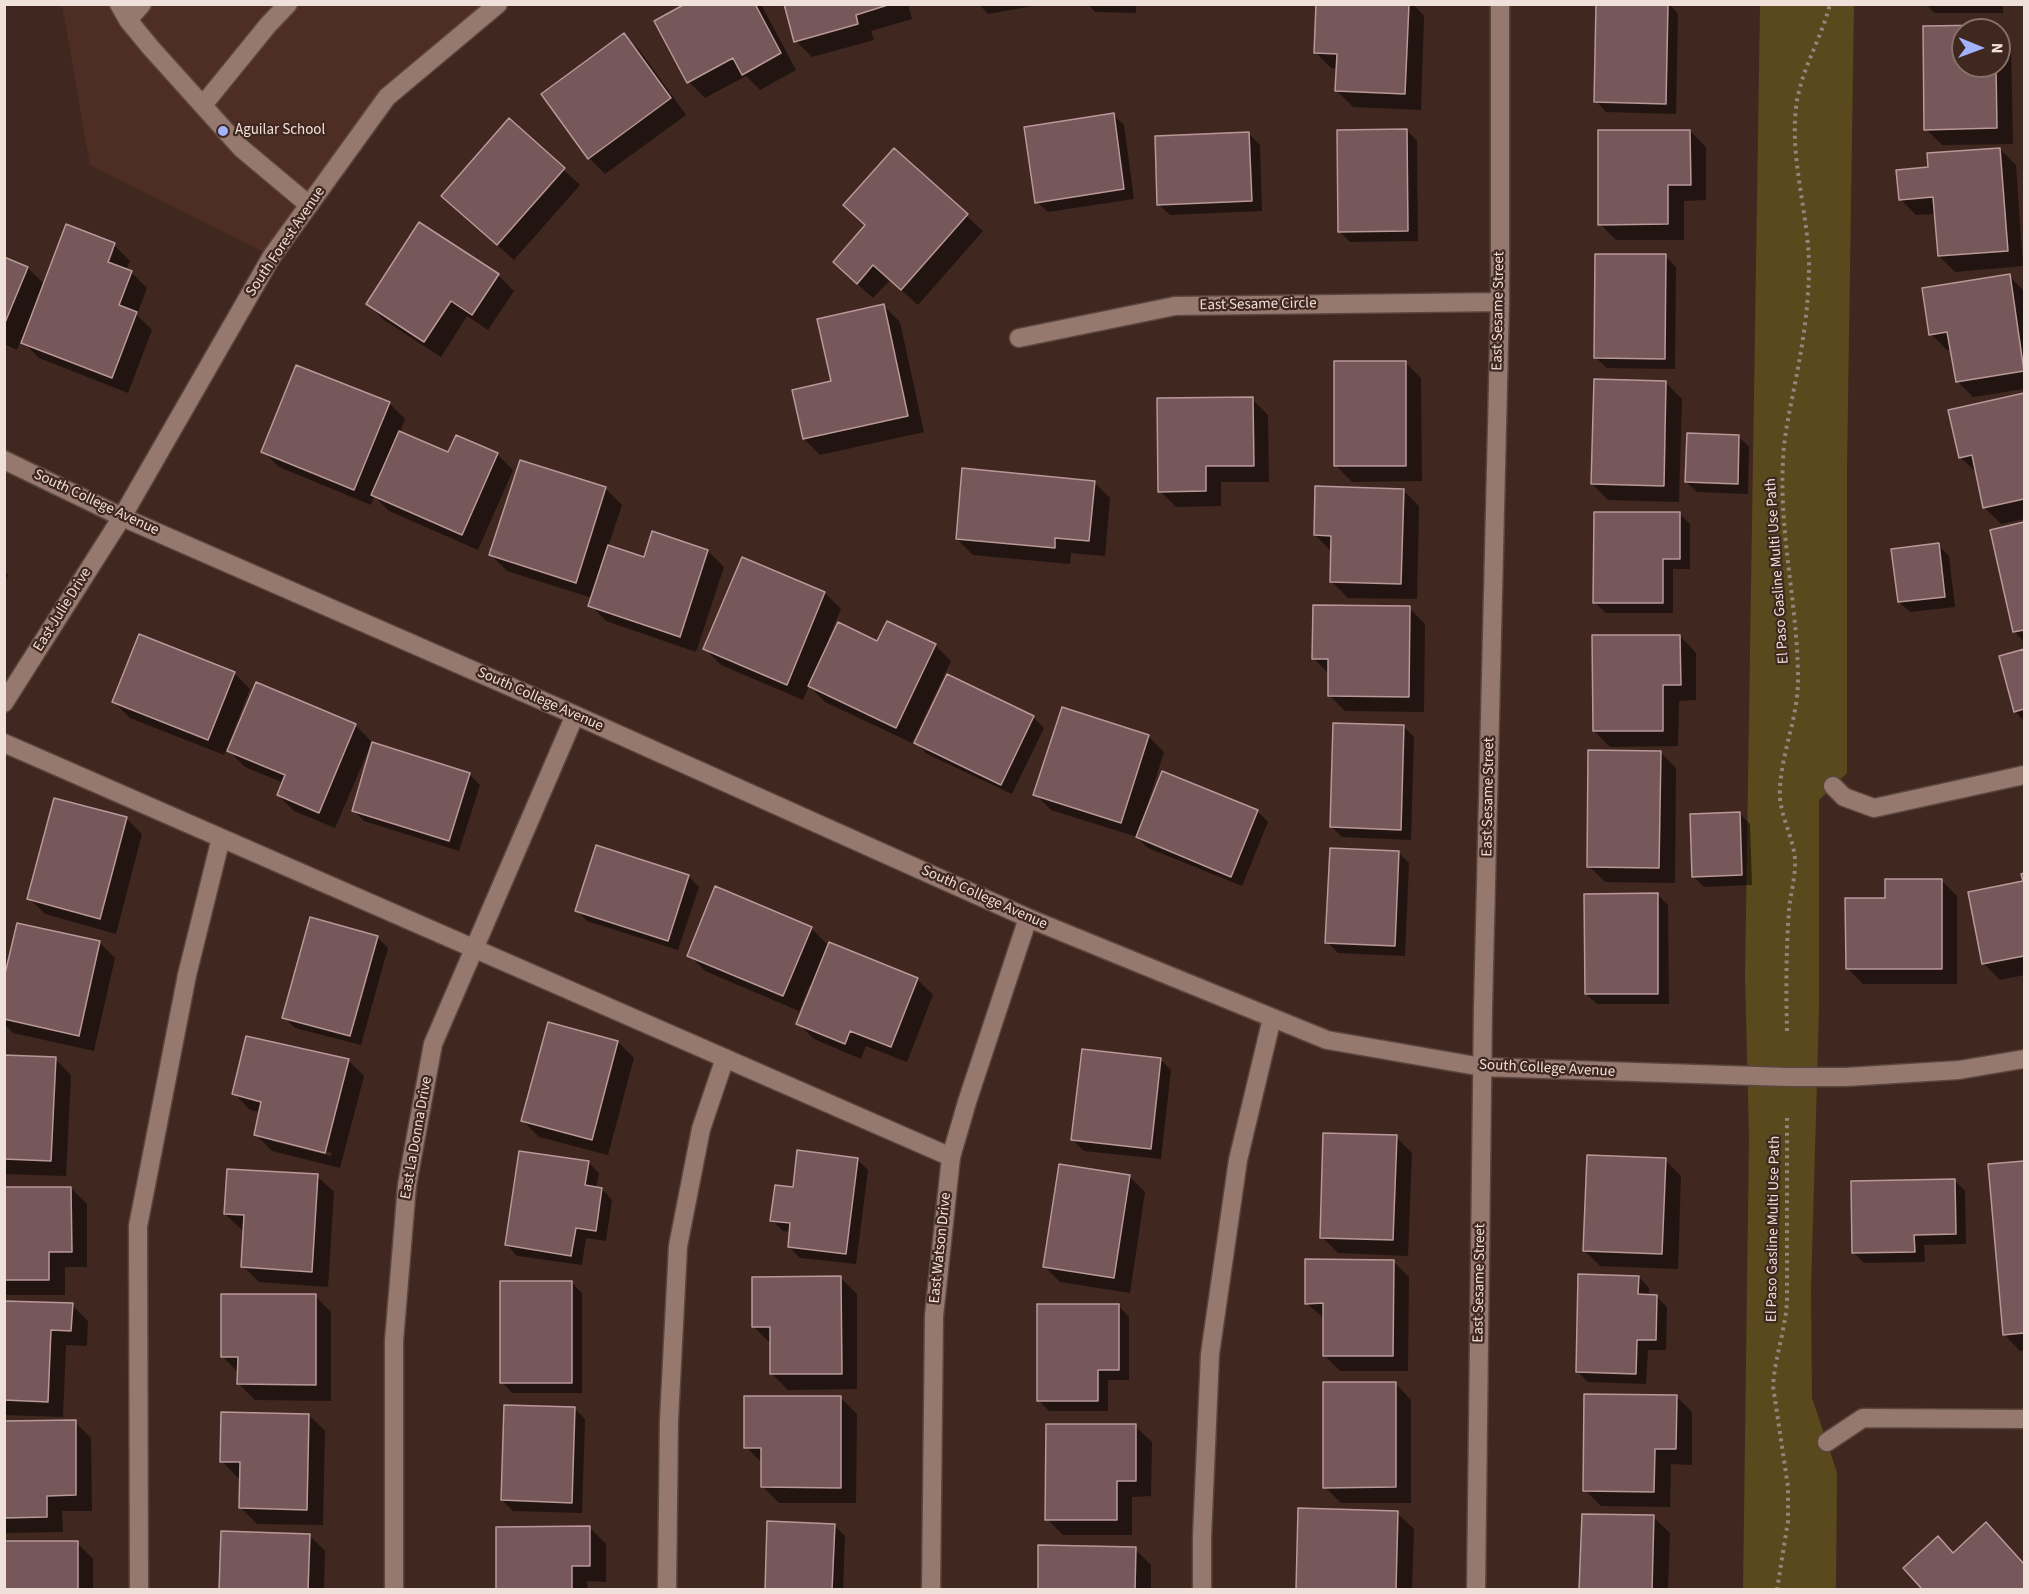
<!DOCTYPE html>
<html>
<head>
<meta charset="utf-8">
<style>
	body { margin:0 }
	#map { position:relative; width:2029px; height:1594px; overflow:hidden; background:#40271f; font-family:"Source Sans 3",sans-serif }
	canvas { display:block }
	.frame { position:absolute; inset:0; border:6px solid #f0e0da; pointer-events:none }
	.north { position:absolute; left:1951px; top:18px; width:60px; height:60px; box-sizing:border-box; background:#40271f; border:2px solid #86716a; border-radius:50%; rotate:91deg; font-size:16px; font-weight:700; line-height:24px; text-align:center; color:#f0e0da }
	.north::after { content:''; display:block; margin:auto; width:21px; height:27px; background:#a1b3fd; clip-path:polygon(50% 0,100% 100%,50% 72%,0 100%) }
</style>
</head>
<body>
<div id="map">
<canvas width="2029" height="1594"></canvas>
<div class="frame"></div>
<div class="north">N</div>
</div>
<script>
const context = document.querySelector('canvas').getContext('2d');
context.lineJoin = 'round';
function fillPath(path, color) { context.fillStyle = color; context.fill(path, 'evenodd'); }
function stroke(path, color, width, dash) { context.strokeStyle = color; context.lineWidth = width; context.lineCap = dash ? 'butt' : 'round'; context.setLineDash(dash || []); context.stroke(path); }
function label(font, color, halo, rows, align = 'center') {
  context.font = font + ' "Source Sans 3",sans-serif'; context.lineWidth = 4.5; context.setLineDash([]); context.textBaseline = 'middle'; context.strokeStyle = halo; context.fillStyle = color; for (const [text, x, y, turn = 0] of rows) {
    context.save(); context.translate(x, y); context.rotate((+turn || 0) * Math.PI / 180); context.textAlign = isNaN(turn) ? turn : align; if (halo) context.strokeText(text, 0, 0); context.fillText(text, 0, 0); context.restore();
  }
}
fillPath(new Path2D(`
	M 62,5 L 498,5 L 387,97 L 272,256 L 90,165 Z`), '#4e2e24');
fillPath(new Path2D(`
	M 1760,5 L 1854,5 L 1847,470 L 1847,773 L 1819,800 L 1819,1009 L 1811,1291 L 1812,1398 L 1837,1472 L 1836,1589 L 1743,1590 L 1749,1137 L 1745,975 Z`), '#59491c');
fillPath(new Path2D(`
	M 688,4 L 761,4 L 796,70 L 760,90 L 746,76 L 705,98 L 689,82 Z
	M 786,4 L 908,4 L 912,19 L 871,31 L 874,40 L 812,57 L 796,41 Z
	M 979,4 L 1033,4 L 1033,6 L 988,14 Z
	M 1088,4 L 1136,4 L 1136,13 L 1095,12 Z
	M 1318,4 L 1413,4 L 1424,16 L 1421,110 L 1353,107 L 1337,91 L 1338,69 L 1331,68 L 1315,52 Z
	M 1598,4 L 1669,4 L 1678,14 L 1676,114 L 1606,112 L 1596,101 Z
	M 1926,4 L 2003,4 L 2003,13 L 1934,13 Z
	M 1994,26 L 1998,30 L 1963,30 L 1963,66 L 1999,66 L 1999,31 L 2011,42 L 2013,144 L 1942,145 L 1926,129 L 1924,28 Z
	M 624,35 L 640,51 L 686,115 L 605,174 L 589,158 Z
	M 1113,115 L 1124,125 L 1134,199 L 1048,212 L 1037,202 Z
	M 509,120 L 580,185 L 514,260 L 459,211 Z
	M 1407,130 L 1417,141 L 1418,241 L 1350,242 L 1339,231 Z
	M 1690,131 L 1706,147 L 1706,200 L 1684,201 L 1684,240 L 1616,240 L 1600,224 Z
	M 1249,134 L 1260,145 L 1262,211 L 1170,215 L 1159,205 Z
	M 2000,149 L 2016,165 L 2023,266 L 1955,272 L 1939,256 L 1936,214 L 1916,215 L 1900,199 L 1930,168 Z
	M 894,150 L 983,231 L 918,305 L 890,280 L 873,298 L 851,278 L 866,226 Z
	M 114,245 L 130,261 L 126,270 L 131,272 L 147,288 L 137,315 L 152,330 L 128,393 L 39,358 L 21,340 L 17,350 L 4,344 L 4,259 L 28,268 L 45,285 ZM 110,251 L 114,251 L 106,269 L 104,268 Z
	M 1665,256 L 1676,267 L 1675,369 L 1607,368 L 1596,358 Z
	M 498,275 L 514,291 L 488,330 L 467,316 L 441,357 L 384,320 L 368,304 Z
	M 2009,276 L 2024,291 L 2024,389 L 1973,397 L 1957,381 L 1952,349 L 1947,350 L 1931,334 Z
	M 884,306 L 900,322 L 924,432 L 820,455 L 804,439 L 794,391 L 832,382 Z
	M 1405,362 L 1421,378 L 1422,481 L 1352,482 L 1336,466 Z
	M 1666,383 L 1682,399 L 1679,502 L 1608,500 L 1592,484 Z
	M 2024,395 L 2024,519 L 2001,524 L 1985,508 L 1977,473 L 1960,457 L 1950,411 Z
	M 1252,399 L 1268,415 L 1269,482 L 1221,482 L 1221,506 L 1176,507 L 1160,491 Z
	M 389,403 L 405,419 L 400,432 L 449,454 L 497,454 L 513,470 L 478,550 L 389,511 L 374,496 L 371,505 L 279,467 L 263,451 Z
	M 1739,437 L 1749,447 L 1748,494 L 1697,492 L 1686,482 Z
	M 521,461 L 606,489 L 622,505 L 608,547 L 645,559 L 708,551 L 724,567 L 696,652 L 606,621 L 590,605 L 592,598 L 507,571 L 491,555 Z
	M 1094,482 L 1110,498 L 1105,556 L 1071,553 L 1070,564 L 973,555 L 957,539 Z
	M 1403,490 L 1419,506 L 1417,599 L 1348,598 L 1332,582 L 1331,551 L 1315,535 Z
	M 1679,513 L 1690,524 L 1690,569 L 1673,569 L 1673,613 L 1606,613 L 1595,603 Z
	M 2024,524 L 2024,642 L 2014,631 L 1992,531 Z
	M 1938,545 L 1949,556 L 1955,607 L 1910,612 L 1899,602 Z
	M 743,559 L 825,593 L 841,609 L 828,640 L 935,645 L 951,661 L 912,743 L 825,702 L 809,686 L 803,700 L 721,665 L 705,649 Z
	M 4,571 L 8,575 L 4,585 Z
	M 1409,608 L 1425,624 L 1424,712 L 1345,711 L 1329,695 L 1330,675 L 1314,659 Z
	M 1680,636 L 1696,653 L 1696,700 L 1679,701 L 1678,746 L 1610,747 L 1594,731 Z
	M 2024,651 L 2024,721 L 2016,712 L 2001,657 Z
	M 234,673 L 250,689 L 224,755 L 130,718 L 114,702 Z
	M 257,684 L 356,726 L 372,742 L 335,828 L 294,811 L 278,795 L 284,783 L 245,767 L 229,751 Z
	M 1033,717 L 1044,728 L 1012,794 L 927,754 L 916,743 Z
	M 1404,727 L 1414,737 L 1411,840 L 1342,837 L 1332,827 Z
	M 1148,736 L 1164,752 L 1146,809 L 1257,811 L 1268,822 L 1242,886 L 1148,848 L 1137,837 L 1051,810 L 1035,794 Z
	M 1660,752 L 1676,768 L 1675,883 L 1605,882 L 1589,866 Z
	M 469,774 L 480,785 L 459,851 L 364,821 L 353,810 Z
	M 1740,814 L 1750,824 L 1752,885 L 1704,887 L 1693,876 Z
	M 126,818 L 142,834 L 116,934 L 45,914 L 29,898 Z
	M 1399,853 L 1409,863 L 1405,956 L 1338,953 L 1327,942 Z
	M 688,876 L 699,887 L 678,950 L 587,921 L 576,910 Z
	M 1941,880 L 1957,896 L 1957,984 L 1863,984 L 1847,968 L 1887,899 Z
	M 2024,883 L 2024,975 L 2000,980 L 1983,963 L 1970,893 Z
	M 1658,895 L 1668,905 L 1669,1004 L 1597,1004 L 1586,994 Z
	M 811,928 L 829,946 L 917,979 L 933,995 L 907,1062 L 866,1046 L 861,1059 L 814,1039 L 798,1023 L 813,986 L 810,985 L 799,1011 L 705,971 L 689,955 Z
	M 377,937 L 388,948 L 361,1045 L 295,1028 L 284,1017 Z
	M 99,942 L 115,958 L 94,1051 L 13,1033 L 4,1024 L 4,985 Z
	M 549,1024 L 618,1042 L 634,1058 L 608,1155 L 539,1137 L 523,1121 Z
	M 4,1057 L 55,1059 L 71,1075 L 66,1176 L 4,1174 Z
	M 1160,1059 L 1171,1070 L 1161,1159 L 1084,1151 L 1073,1140 Z
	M 348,1060 L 364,1076 L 340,1168 L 272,1151 L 256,1135 L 261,1112 L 250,1110 L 234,1093 ZM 272,1138 L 332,1153 L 331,1156 L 272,1141 Z
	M 1396,1137 L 1412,1153 L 1408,1256 L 1338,1253 L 1322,1237 Z
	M 857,1159 L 868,1170 L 856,1264 L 800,1258 L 789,1247 L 791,1232 L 783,1231 L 772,1220 L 795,1188 Z
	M 1665,1160 L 1681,1176 L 1678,1269 L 1600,1266 L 1584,1250 Z
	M 588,1162 L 599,1173 L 596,1189 L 602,1189 L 612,1200 L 606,1241 L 586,1238 L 582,1265 L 517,1256 L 507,1245 Z
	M 2024,1162 L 2024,1350 L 2020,1351 L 2004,1334 L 1990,1165 Z
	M 317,1176 L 334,1192 L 328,1287 L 259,1282 L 243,1266 L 245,1230 L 242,1230 L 225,1214 Z
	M 1129,1176 L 1145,1192 L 1130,1293 L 1060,1282 L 1044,1266 Z
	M 1955,1181 L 1965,1191 L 1966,1244 L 1924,1245 L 1925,1262 L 1864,1263 L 1853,1252 Z
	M 71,1188 L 87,1204 L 87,1267 L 65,1267 L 65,1295 L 4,1295 L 4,1189 Z
	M 1393,1261 L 1409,1277 L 1408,1371 L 1340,1371 L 1324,1355 L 1325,1319 L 1306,1303 Z
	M 1639,1277 L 1649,1288 L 1649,1296 L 1656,1296 L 1667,1307 L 1666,1350 L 1648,1350 L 1646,1384 L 1588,1382 L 1577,1371 Z
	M 841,1278 L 857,1294 L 857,1389 L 788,1390 L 772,1374 L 772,1342 L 769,1342 L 753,1326 Z
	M 571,1282 L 582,1293 L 582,1393 L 512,1393 L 502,1382 Z
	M 315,1296 L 331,1312 L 331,1401 L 255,1400 L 239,1384 L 239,1373 L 222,1356 Z
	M 4,1302 L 72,1305 L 88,1321 L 87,1346 L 66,1345 L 63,1417 L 4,1415 Z
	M 1119,1306 L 1129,1317 L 1129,1380 L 1108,1380 L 1108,1411 L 1049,1411 L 1038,1400 Z
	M 1395,1383 L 1411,1400 L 1411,1503 L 1341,1503 L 1325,1487 Z
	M 1676,1396 L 1692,1412 L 1692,1465 L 1671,1464 L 1670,1507 L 1601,1506 L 1585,1490 Z
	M 841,1398 L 857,1414 L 856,1503 L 779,1503 L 763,1487 L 763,1464 L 746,1447 Z
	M 574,1408 L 585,1419 L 582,1513 L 513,1511 L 502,1500 Z
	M 309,1415 L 325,1431 L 323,1525 L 257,1524 L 241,1508 L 241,1478 L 238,1478 L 222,1461 Z
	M 4,1422 L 75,1422 L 91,1438 L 92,1511 L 62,1511 L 63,1532 L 4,1533 Z
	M 1135,1426 L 1152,1442 L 1151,1496 L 1132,1497 L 1132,1535 L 1063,1535 L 1047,1519 Z
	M 1397,1513 L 1414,1529 L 1412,1590 L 1297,1590 Z
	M 1653,1517 L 1670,1533 L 1668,1590 L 1581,1590 Z
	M 834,1525 L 845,1536 L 843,1590 L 766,1590 Z
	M 590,1528 L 606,1544 L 606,1582 L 587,1581 L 588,1590 L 498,1590 Z
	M 309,1535 L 325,1551 L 324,1590 L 221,1590 Z
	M 77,1543 L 93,1559 L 93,1590 L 4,1590 Z
	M 1135,1549 L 1151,1565 L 1151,1590 L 1039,1590 Z`), '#0007');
const building = new Path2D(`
	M 685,4 L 755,4 L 781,53 L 742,75 L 733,58 L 687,83 L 654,21 Z
	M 784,4 L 891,4 L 856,15 L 858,24 L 794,42 Z
	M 1316,4 L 1409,4 L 1405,94 L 1335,91 L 1337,54 L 1314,53 Z
	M 1596,4 L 1668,4 L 1666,104 L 1594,102 Z
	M 1995,25 L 1995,30 L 1963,30 L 1963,66 L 1996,66 L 1997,128 L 1924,130 L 1923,26 Z
	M 624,33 L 671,98 L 588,159 L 541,94 Z
	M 1114,113 L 1124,189 L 1035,203 L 1024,127 Z
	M 509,118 L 565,168 L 497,245 L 441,196 Z
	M 1407,129 L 1408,231 L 1338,232 L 1337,130 Z
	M 1598,130 L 1690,130 L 1691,185 L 1668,185 L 1668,224 L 1598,225 Z
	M 1249,132 L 1252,201 L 1157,205 L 1155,136 Z
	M 894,148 L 968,214 L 901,290 L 873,265 L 857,284 L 833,262 L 865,225 L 843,205 Z
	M 2000,148 L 2008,251 L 1938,256 L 1933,197 L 1899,200 L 1896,170 L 1928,167 L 1927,153 Z
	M 419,222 L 499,274 L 472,315 L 451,301 L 424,342 L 366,304 Z
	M 66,224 L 115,243 L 108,262 L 132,271 L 119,305 L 137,312 L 112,378 L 21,343 Z
	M 1595,254 L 1666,254 L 1665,359 L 1594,358 Z
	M 4,257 L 28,267 L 4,325 Z
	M 2010,274 L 2024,371 L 1956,382 L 1947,332 L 1929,335 L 1922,288 Z
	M 884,304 L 908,416 L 803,439 L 792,390 L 831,381 L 817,319 Z
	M 1334,361 L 1406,361 L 1406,466 L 1334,466 Z
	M 296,365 L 390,402 L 354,490 L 261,452 Z
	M 1594,379 L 1666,381 L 1664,486 L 1591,484 Z
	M 2024,393 L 2024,499 L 1983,508 L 1972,455 L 1959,458 L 1948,410 Z
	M 1253,397 L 1254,466 L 1206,466 L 1206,491 L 1158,492 L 1157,398 Z
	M 399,431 L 448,452 L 456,435 L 498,453 L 462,535 L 371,495 Z
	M 1687,433 L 1739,435 L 1738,484 L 1685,482 Z
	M 520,460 L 606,487 L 576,583 L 489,555 Z
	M 962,468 L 1095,481 L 1089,541 L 1055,538 L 1055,548 L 956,539 Z
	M 1315,486 L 1404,489 L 1401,584 L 1330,582 L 1331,536 L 1314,535 Z
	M 1594,512 L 1680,512 L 1680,559 L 1663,559 L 1663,603 L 1593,603 Z
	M 2024,522 L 2024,630 L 2013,632 L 1990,530 Z
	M 652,531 L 708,550 L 680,637 L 588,606 L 608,545 L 644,557 Z
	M 1939,543 L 1945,597 L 1898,602 L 1891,549 Z
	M 742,557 L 825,592 L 787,685 L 703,649 Z
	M 1313,605 L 1410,606 L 1409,697 L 1328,696 L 1328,659 L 1312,659 Z
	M 887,621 L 936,644 L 896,728 L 808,686 L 838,622 L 877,641 Z
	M 139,634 L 235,672 L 208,740 L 112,702 Z
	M 1592,635 L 1680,635 L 1681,685 L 1663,685 L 1663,731 L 1593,731 Z
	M 2024,649 L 2024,709 L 2014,712 L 1999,656 Z
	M 947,674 L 1034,716 L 1001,785 L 914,743 Z
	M 256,682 L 356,724 L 319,813 L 277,795 L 285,775 L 227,751 Z
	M 1062,707 L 1149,735 L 1121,823 L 1033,795 Z
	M 1333,723 L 1404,725 L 1401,830 L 1330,827 Z
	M 372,742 L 470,773 L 449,841 L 352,811 Z
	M 1588,750 L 1661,751 L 1659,868 L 1587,867 Z
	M 1162,771 L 1258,810 L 1231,877 L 1136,837 Z
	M 54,798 L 127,817 L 100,919 L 27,899 Z
	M 1740,812 L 1742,875 L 1692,877 L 1690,814 Z
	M 596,845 L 689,875 L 668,941 L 575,911 Z
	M 1330,848 L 1399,851 L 1395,946 L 1325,943 Z
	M 2024,873 L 2024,956 L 1982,964 L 1968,892 L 2023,881 L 2021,874 Z
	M 1885,879 L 1942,879 L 1942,969 L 1846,969 L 1845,898 L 1885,898 Z
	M 715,886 L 812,927 L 783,996 L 687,956 Z
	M 1658,893 L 1658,994 L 1585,994 L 1584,894 Z
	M 310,917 L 378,936 L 350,1036 L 282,1018 Z
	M 17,923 L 100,941 L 79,1036 L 4,1019 L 4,978 Z
	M 829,942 L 918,978 L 891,1047 L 850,1031 L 845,1044 L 796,1024 Z
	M 548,1022 L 618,1041 L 592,1140 L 521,1121 Z
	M 246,1036 L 349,1059 L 325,1153 L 254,1135 L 261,1102 L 232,1094 Z
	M 1082,1049 L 1161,1058 L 1151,1149 L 1071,1140 Z
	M 4,1055 L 56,1057 L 51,1161 L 4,1159 Z
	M 1323,1133 L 1397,1135 L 1393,1240 L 1320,1238 Z
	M 797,1150 L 858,1158 L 846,1254 L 788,1247 L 790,1223 L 770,1221 L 775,1185 L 793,1187 Z
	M 519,1151 L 589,1161 L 585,1185 L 602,1188 L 596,1231 L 576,1228 L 571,1256 L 505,1245 Z
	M 1587,1155 L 1666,1158 L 1662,1254 L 1583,1251 Z
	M 2024,1161 L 2024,1333 L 2003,1335 L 1988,1164 Z
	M 1059,1164 L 1130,1175 L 1114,1278 L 1043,1267 Z
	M 227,1169 L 318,1174 L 312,1272 L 241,1267 L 244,1215 L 224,1214 Z
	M 1955,1179 L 1956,1234 L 1914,1235 L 1915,1252 L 1852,1253 L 1851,1181 Z
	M 4,1187 L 71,1187 L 72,1252 L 49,1252 L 49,1280 L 4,1280 Z
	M 1305,1259 L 1394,1260 L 1393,1356 L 1323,1356 L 1323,1303 L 1305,1304 Z
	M 1578,1274 L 1639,1276 L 1638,1294 L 1657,1295 L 1656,1340 L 1637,1340 L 1636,1374 L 1576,1372 Z
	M 841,1276 L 842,1374 L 770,1374 L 770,1327 L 752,1327 L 752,1277 Z
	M 500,1281 L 572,1281 L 572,1383 L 500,1383 Z
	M 221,1294 L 316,1294 L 316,1385 L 237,1384 L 238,1357 L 221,1357 Z
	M 4,1301 L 73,1303 L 71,1331 L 51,1330 L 48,1402 L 4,1400 Z
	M 1037,1304 L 1119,1304 L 1119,1370 L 1098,1370 L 1098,1401 L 1037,1401 Z
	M 1323,1382 L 1396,1382 L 1396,1487 L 1323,1488 Z
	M 1584,1394 L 1677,1395 L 1676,1449 L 1655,1449 L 1654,1492 L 1583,1491 Z
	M 744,1396 L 841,1396 L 841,1488 L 761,1487 L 761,1448 L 744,1448 Z
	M 504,1405 L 575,1407 L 572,1503 L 501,1500 Z
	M 221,1412 L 309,1414 L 307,1510 L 239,1508 L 240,1462 L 220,1462 Z
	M 76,1420 L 76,1495 L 47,1496 L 47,1517 L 4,1518 L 4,1421 Z
	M 1046,1424 L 1136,1424 L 1136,1481 L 1117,1481 L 1117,1520 L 1045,1520 Z
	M 1298,1508 L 1398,1511 L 1396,1590 L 1296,1590 Z
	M 1582,1514 L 1654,1515 L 1652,1590 L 1579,1590 Z
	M 767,1521 L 835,1524 L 832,1590 L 765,1590 Z
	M 1986,1522 L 2024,1564 L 2024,1588 L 2023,1590 L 1920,1590 L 1921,1588 L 1903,1568 L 1938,1536 L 1953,1553 Z
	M 590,1526 L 590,1566 L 572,1566 L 572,1590 L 496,1590 L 496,1527 Z
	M 221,1531 L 310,1534 L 308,1590 L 219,1590 Z
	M 4,1541 L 78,1541 L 78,1590 L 4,1590 Z
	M 1038,1545 L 1136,1547 L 1135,1590 L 1038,1590 Z`);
fillPath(building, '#76585a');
stroke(building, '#b9989a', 1.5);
const service = new Path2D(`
	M 119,4 L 128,20 L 151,48 L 241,148 L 309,205
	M 128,20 L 142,4
	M 203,105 L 268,25 L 288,4
	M 4,743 L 951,1157
	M 1833,786 L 1844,797 L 1874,808 L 2024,775
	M 1827,1442 L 1863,1418 L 2024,1419
	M 139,1590 L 138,1226 L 187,975 L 221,838
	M 667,1590 L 669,1420 L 678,1246 L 701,1129 L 725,1058
	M 1202,1590 L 1202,1537 L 1210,1354 L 1238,1160 L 1272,1018`);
const minor = new Path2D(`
	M 1019,338 L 1175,306 L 1500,302
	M 4,460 L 122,517 L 575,715 L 1028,918 L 1327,1040 L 1482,1067 L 1787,1077 L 1846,1077 L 1959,1070 L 2024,1059
	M 4,703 L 122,517 L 272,256 L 387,97 L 498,4
	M 394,1590 L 394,1341 L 407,1185 L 433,1044 L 575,715
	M 931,1590 L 934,1316 L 951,1157 L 967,1102 L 1028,918
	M 1476,1590 L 1483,1008 L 1500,302 L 1500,4`);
stroke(service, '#5b463f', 21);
stroke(minor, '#5b463f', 21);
stroke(new Path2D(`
	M 1787,1031 C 1786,992 1786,950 1789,911 C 1790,894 1796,877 1795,859 C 1793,835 1778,813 1780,788 C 1782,751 1798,717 1798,680 C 1798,607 1779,535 1783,461 C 1784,431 1792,402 1797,373 C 1804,337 1809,301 1809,264 C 1808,212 1790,160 1796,108 C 1800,71 1821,40 1830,4
	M 1777,1590 L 1788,1521 L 1788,1487 L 1773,1386 C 1775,1357 1785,1331 1787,1302 L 1787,1118`), '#98837c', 4, [3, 4.5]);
stroke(service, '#95786e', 18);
stroke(minor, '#95786e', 18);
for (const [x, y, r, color] of [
	[223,131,6,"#a1b3fd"]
]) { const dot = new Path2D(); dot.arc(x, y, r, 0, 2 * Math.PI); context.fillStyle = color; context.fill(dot); stroke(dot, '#40271f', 2); }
label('15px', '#f0e0da', '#40271f', [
	["Aguilar School",235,131]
], 'left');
label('15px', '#f0e0da', '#40271f', [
	["South Forest Avenue",286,242,-56],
	["East Sesame Circle",1258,305,-1],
	["East Sesame Street",1499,311,-89],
	["South College Avenue",96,503,25],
	["El Paso Gasline Multi Use Path",1778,571,-94],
	["East Julie Drive",63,610,-58],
	["South College Avenue",540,700,24],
	["East Sesame Street",1489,797,-89],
	["South College Avenue",984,898,24],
	["South College Avenue",1547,1069,3],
	["East La Donna Drive",417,1138,-80],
	["El Paso Gasline Multi Use Path",1774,1229,-89],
	["East Watson Drive",941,1248,-84],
	["East Sesame Street",1480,1283,-89]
]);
</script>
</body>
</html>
